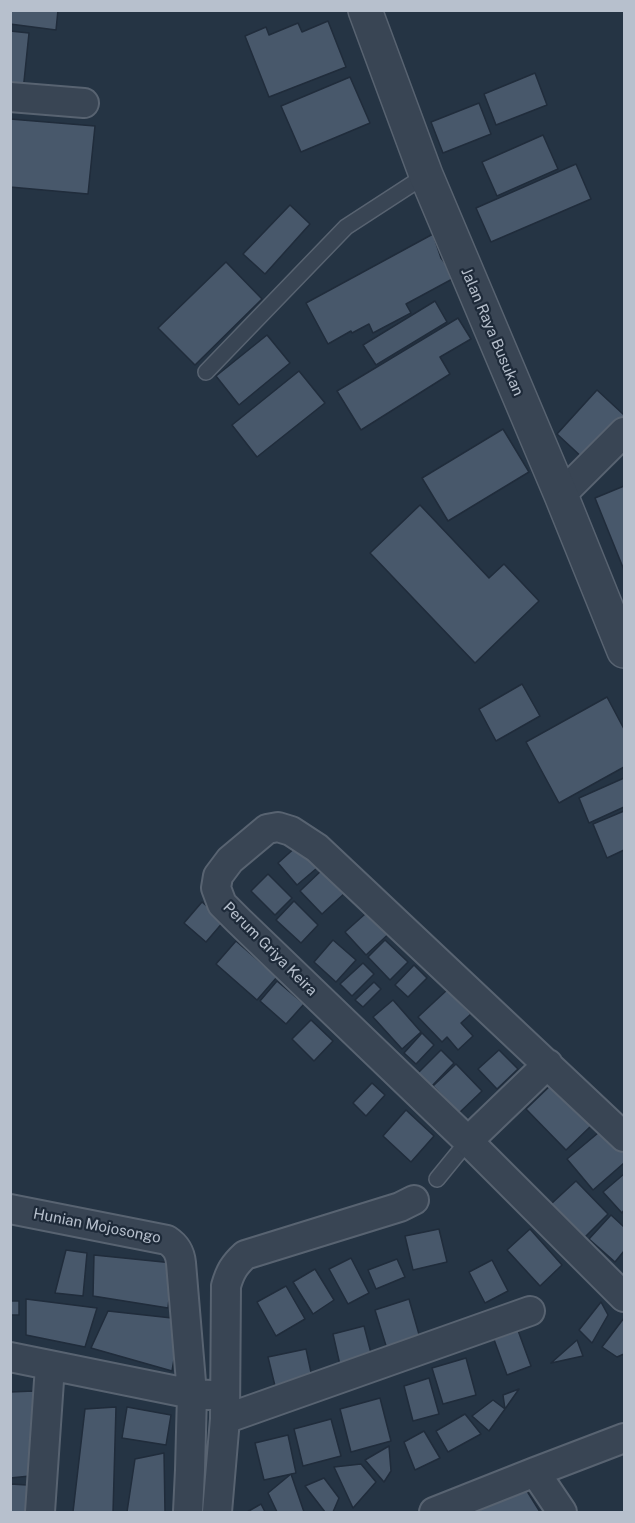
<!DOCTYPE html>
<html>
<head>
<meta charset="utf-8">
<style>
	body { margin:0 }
	#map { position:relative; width:635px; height:1523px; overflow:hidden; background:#253444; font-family:"Public Sans",sans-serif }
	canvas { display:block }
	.frame { position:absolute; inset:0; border:12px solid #b7c0cd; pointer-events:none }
</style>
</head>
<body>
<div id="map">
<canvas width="635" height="1523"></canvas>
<div class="frame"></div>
</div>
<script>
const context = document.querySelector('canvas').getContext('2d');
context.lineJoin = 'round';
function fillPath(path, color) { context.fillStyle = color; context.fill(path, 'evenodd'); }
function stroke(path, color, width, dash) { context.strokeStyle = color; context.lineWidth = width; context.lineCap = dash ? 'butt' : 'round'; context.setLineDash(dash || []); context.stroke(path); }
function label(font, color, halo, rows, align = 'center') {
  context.font = font + ' "Public Sans",sans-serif'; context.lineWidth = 4.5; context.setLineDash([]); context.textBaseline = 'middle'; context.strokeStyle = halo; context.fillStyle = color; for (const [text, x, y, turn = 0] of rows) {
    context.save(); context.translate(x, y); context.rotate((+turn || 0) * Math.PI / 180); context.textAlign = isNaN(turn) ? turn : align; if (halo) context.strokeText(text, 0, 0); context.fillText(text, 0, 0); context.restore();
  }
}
const building = new Path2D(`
	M 10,10 L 58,10 L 56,30 L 10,24 Z
	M 328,21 L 346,67 L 269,97 L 245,36 L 266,27 L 269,35 L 298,23 L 302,32 Z
	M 10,31 L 29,33 L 23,91 L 10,89 Z
	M 535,73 L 547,105 L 496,125 L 484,94 Z
	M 350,77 L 370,123 L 301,152 L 281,106 Z
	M 479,103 L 491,134 L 443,153 L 431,122 Z
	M 10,119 L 95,126 L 88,194 L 10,187 Z
	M 543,135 L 558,169 L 497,196 L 482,162 Z
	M 576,164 L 591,199 L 491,242 L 476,208 Z
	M 290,205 L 310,224 L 265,274 L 243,254 Z
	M 433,234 L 441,258 L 456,277 L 406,304 L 411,313 L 373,333 L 369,324 L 352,333 L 351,331 L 328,344 L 306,303 Z
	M 226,262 L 262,299 L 195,365 L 158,328 Z
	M 435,301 L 447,322 L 376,365 L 363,345 Z
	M 458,318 L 471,339 L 440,357 L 450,374 L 361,430 L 337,391 Z
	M 267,335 L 290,363 L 239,405 L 216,376 Z
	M 299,371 L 325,403 L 257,457 L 232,425 Z
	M 597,390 L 624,415 L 624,418 L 585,460 L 557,434 Z
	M 503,429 L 529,472 L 448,521 L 422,478 Z
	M 624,486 L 624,570 L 595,498 Z
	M 420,505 L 489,578 L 504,564 L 539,601 L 475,663 L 370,553 Z
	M 522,684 L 540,716 L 496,741 L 479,709 Z
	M 607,697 L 624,729 L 624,767 L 559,803 L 526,742 Z
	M 624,778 L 624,807 L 589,823 L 579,798 Z
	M 624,811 L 624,850 L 607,858 L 593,824 Z
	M 297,846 L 317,868 L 297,885 L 278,863 Z
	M 324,868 L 346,892 L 322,914 L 300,891 Z
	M 268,874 L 292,898 L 275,915 L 251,891 Z
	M 294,901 L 318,925 L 301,943 L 276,920 Z
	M 202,902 L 224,921 L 206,942 L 184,923 Z
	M 374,906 L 395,928 L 366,955 L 345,932 Z
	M 333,940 L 356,960 L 336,982 L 314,962 Z
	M 385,940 L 408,962 L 390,980 L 368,957 Z
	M 236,941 L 277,977 L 257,1000 L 216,964 Z
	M 363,963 L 374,974 L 352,996 L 340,984 Z
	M 414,965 L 427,978 L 408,997 L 395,985 Z
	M 277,981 L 304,1004 L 286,1024 L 260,1001 Z
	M 374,982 L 381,989 L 363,1007 L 355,1000 Z
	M 447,990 L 471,1014 L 461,1023 L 473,1036 L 458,1050 L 447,1037 L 442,1042 L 418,1017 Z
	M 393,1000 L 421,1032 L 402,1049 L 373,1017 Z
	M 311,1020 L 333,1041 L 314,1061 L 292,1039 Z
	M 422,1033 L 434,1045 L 416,1064 L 404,1053 Z
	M 441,1050 L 454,1063 L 429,1089 L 416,1075 Z
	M 499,1050 L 518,1069 L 497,1089 L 478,1069 Z
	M 456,1064 L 482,1091 L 459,1113 L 433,1086 Z
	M 372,1083 L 385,1095 L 366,1116 L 353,1103 Z
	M 553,1083 L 593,1124 L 566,1150 L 526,1109 Z
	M 406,1110 L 434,1136 L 411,1162 L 383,1136 Z
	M 604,1128 L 624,1153 L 624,1163 L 593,1190 L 567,1159 Z
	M 624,1174 L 624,1210 L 622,1213 L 603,1192 Z
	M 576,1181 L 608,1214 L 584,1238 L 551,1204 Z
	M 611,1215 L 624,1227 L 624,1251 L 615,1262 L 589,1239 Z
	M 439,1229 L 447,1262 L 413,1270 L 405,1236 Z
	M 530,1229 L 562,1265 L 540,1286 L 507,1250 Z
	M 66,1250 L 87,1253 L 83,1296 L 55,1293 Z
	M 94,1255 L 173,1263 L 168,1308 L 93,1296 Z
	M 351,1258 L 369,1293 L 348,1304 L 329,1269 Z
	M 397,1259 L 405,1277 L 376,1289 L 368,1270 Z
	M 492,1260 L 508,1291 L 485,1303 L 469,1272 Z
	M 315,1269 L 334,1300 L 313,1314 L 293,1282 Z
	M 286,1286 L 305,1319 L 276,1336 L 257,1302 Z
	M 26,1299 L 97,1308 L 85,1347 L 26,1335 Z
	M 409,1299 L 420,1338 L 387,1349 L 375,1310 Z
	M 10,1301 L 19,1301 L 19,1315 L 10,1315 Z
	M 601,1302 L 608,1315 L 592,1343 L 579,1330 Z
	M 108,1311 L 181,1319 L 172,1371 L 91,1348 Z
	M 624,1318 L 624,1354 L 617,1357 L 602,1347 Z
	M 516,1325 L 531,1366 L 507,1375 L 492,1334 Z
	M 364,1326 L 372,1357 L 340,1365 L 333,1334 Z
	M 577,1340 L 583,1356 L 551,1363 Z
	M 306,1349 L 312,1377 L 275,1386 L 268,1357 Z
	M 466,1358 L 476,1395 L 443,1404 L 432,1368 Z
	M 429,1378 L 439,1414 L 413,1421 L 404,1386 Z
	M 519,1389 L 505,1409 L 503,1395 Z
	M 34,1391 L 30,1476 L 10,1478 L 10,1392 Z
	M 380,1398 L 391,1441 L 351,1452 L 340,1409 Z
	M 493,1400 L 505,1409 L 489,1431 L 472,1416 Z
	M 116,1407 L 113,1512 L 73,1512 L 85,1409 Z
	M 127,1407 L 171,1415 L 166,1445 L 122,1438 Z
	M 465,1414 L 481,1434 L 448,1452 L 436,1431 Z
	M 331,1419 L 341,1456 L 303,1466 L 294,1429 Z
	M 424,1431 L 440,1458 L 415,1470 L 404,1442 Z
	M 288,1435 L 296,1473 L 264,1480 L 255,1443 Z
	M 389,1446 L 391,1471 L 384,1482 L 365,1460 Z
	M 164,1453 L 165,1512 L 127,1512 L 135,1459 Z
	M 361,1464 L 376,1482 L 353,1508 L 334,1467 Z
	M 291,1474 L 304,1512 L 277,1512 L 268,1493 Z
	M 324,1478 L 339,1498 L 333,1512 L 325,1512 L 305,1486 Z
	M 522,1483 L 540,1512 L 479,1512 L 478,1511 Z
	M 10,1484 L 27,1485 L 28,1512 L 10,1512 Z
	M 261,1504 L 265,1512 L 247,1512 Z`);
fillPath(building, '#48586b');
stroke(building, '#202c3b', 1.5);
const service = new Path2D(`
	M 206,372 L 346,227 L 426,175
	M 437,1179 L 468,1141`);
const minor = new Path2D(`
	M 10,97 L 84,103
	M 561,495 L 624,432
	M 624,1137 L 317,848 L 291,831 L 278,827 L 267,829 L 230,860 L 218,876 L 216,888 L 222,904 L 238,920 L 468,1141 L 624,1297
	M 468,1141 L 548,1064
	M 10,1209 L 167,1240 C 176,1246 180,1252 181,1263 L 192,1394 L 190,1470 L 188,1512
	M 10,1357 L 192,1394 L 211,1395
	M 225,1419 L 530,1311
	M 535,1472 L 562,1512
	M 40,1512 L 50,1366
	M 217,1512 L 225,1419 L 226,1286 C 230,1272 234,1265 245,1255 L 400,1207 L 414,1200
	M 434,1512 L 535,1472 L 624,1438`);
const tertiary = new Path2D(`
	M 365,10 L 426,175 L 561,495 L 624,651`);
stroke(service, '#586371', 18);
stroke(minor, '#586371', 32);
stroke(tertiary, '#586371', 36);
stroke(service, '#394554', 15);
stroke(minor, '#394554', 28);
stroke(tertiary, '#394554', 33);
label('15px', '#b7c0cd', '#1e2a39', [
	["Jalan Raya Busukan",492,332,67],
	["Perum Griya Keira",270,949,45],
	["Hunian Mojosongo",97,1226,11]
]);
</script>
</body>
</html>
